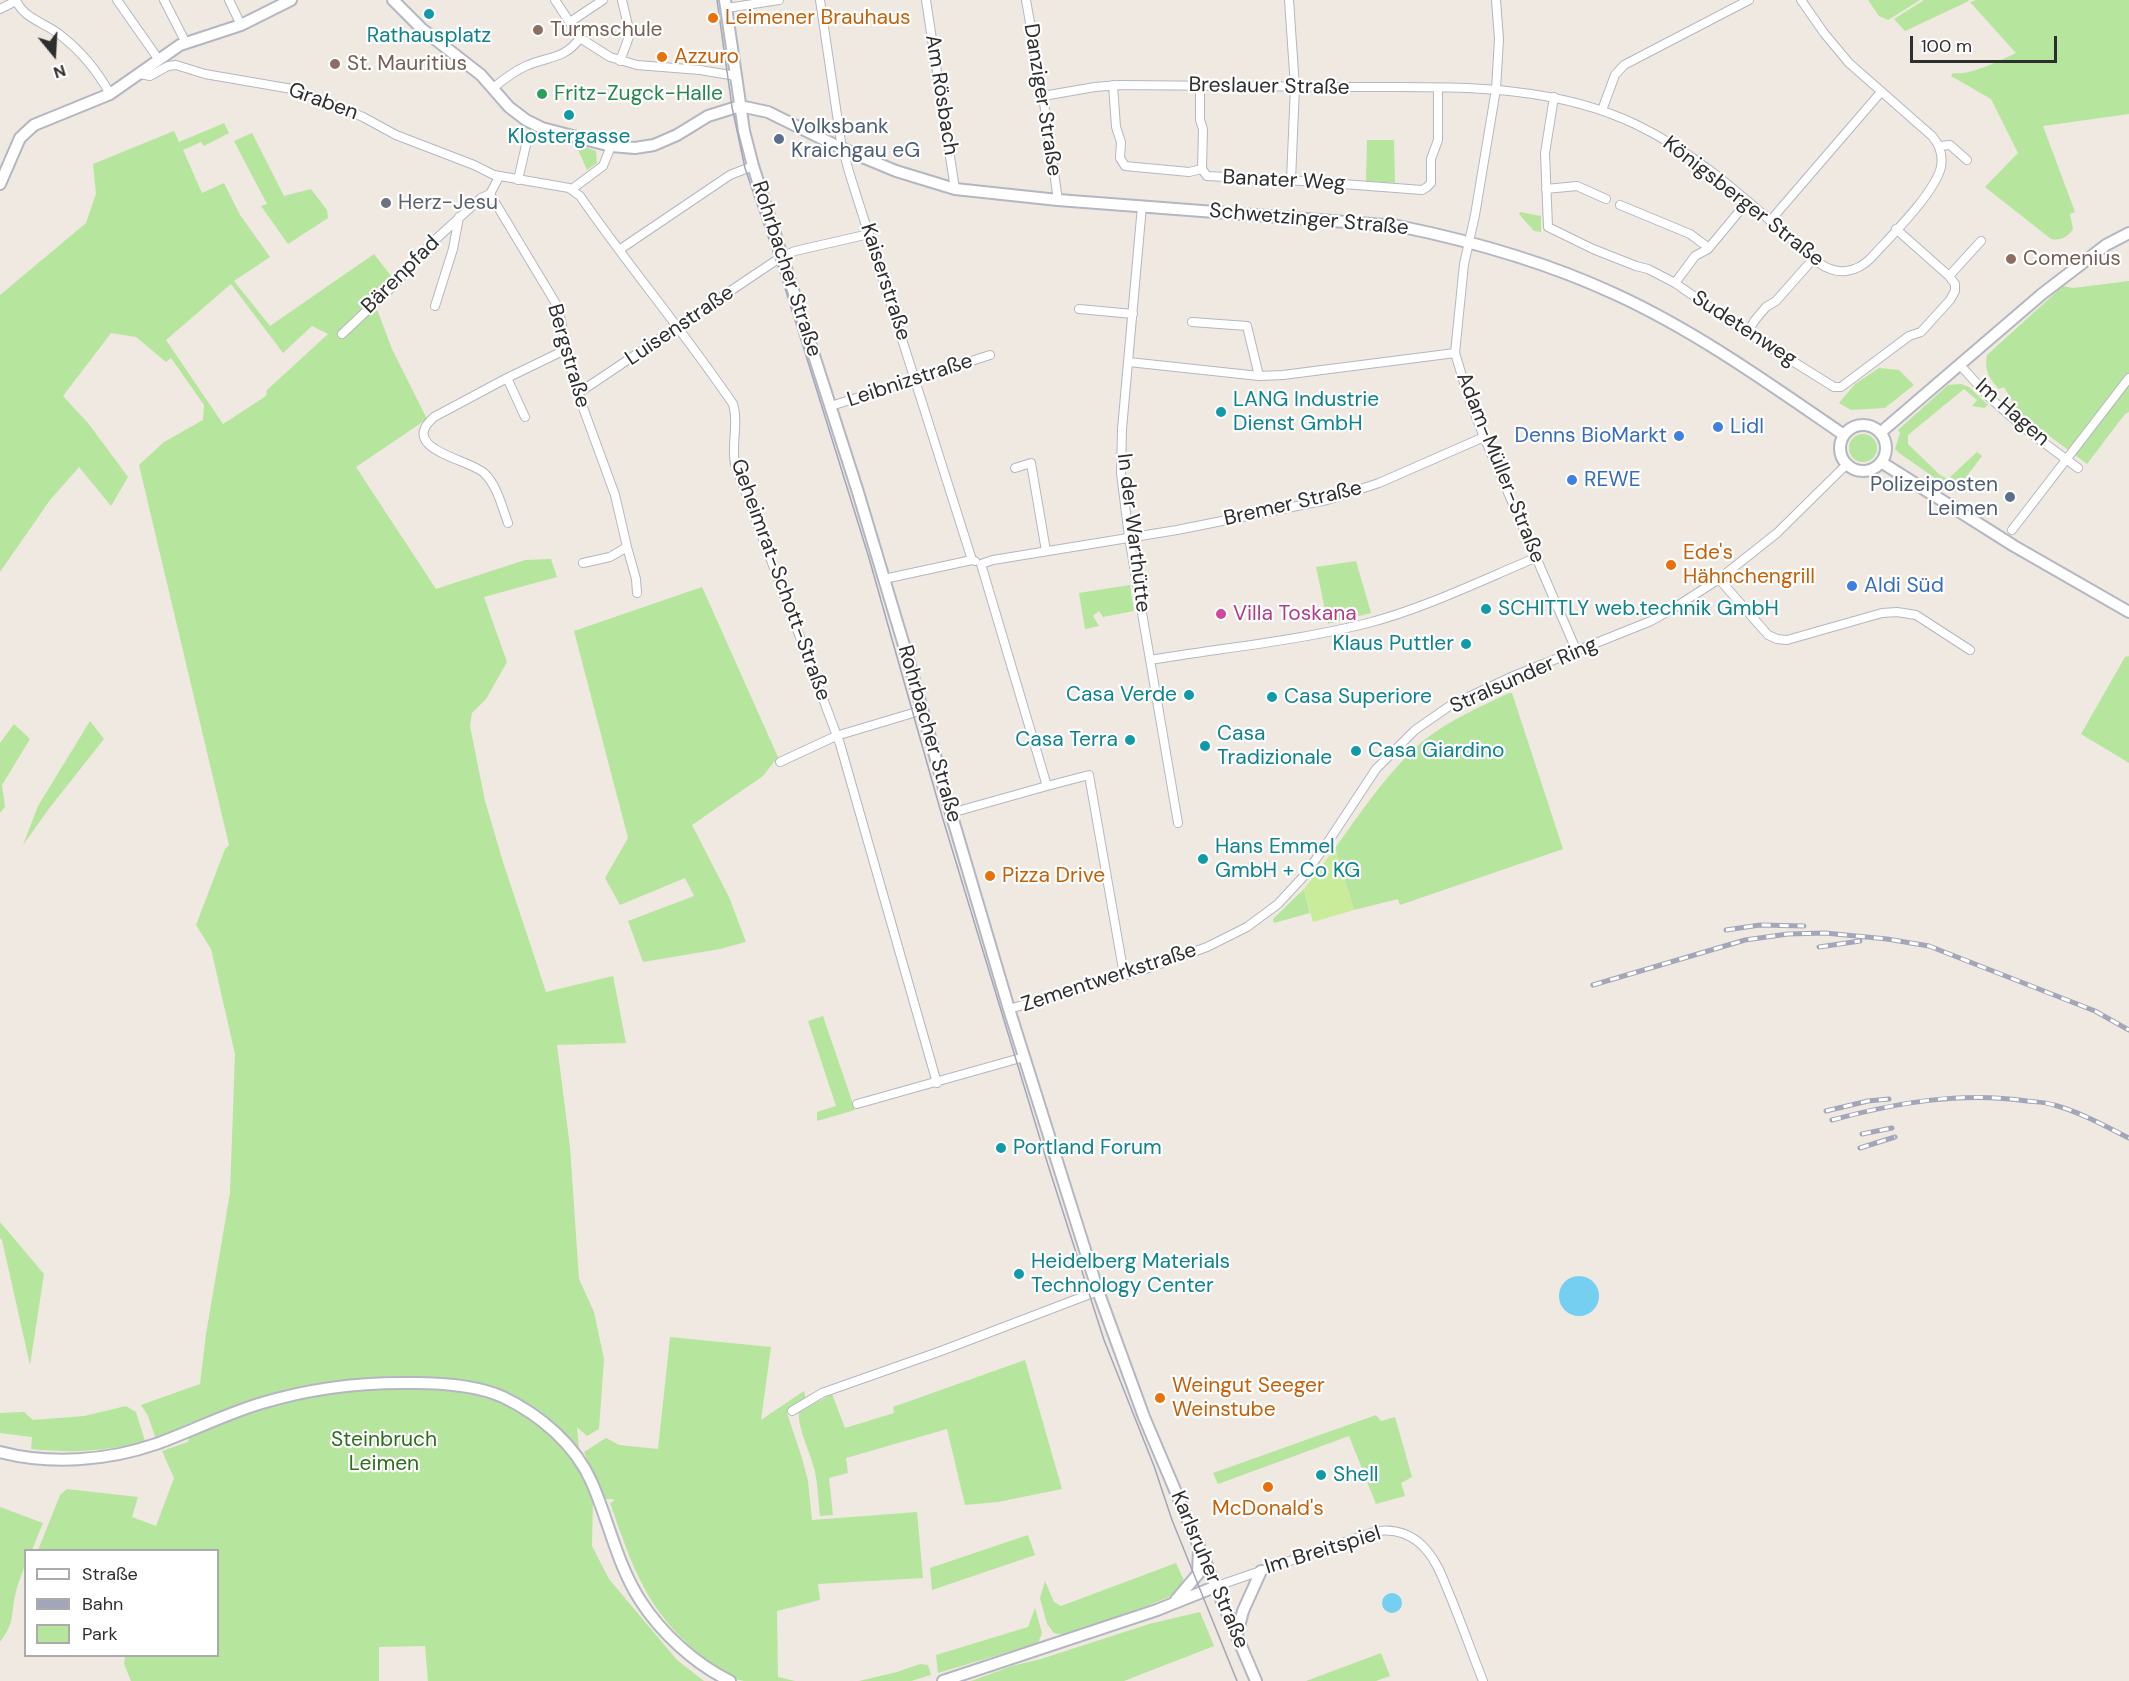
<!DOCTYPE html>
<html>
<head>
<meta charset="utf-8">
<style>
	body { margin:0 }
	#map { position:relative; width:2129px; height:1681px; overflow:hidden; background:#efe9e1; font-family:"DM Sans",sans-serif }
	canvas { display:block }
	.legend { position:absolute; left:24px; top:1549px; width:195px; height:108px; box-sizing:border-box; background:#fff; border:2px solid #ababab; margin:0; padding:8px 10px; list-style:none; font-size:18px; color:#2e2e2e }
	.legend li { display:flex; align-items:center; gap:12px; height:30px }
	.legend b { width:30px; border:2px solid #ababab }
	.north { position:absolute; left:24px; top:24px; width:60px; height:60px; -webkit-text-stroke:4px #fff; paint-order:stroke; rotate:162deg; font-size:16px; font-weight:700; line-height:24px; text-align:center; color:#2e2e2e }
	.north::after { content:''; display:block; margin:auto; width:21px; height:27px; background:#2e2e2e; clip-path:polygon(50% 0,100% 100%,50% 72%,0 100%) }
	.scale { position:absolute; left:1910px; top:36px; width:147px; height:27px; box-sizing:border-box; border:3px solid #2e2e2e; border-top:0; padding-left:8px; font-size:18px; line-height:21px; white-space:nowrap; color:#2e2e2e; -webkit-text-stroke:4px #fff; paint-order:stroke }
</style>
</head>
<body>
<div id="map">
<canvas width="2129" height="1681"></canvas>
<ul class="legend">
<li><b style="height:8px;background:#fff"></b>Straße</li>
<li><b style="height:8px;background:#a3a6b8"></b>Bahn</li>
<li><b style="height:16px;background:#b6e59e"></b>Park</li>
</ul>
<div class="north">N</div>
<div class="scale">100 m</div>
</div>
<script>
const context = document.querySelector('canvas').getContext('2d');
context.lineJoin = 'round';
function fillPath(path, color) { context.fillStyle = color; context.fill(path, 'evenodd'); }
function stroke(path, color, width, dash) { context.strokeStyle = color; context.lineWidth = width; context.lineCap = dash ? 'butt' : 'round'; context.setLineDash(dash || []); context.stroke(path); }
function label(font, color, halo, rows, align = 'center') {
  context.font = font + ' "DM Sans",sans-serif'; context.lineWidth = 4.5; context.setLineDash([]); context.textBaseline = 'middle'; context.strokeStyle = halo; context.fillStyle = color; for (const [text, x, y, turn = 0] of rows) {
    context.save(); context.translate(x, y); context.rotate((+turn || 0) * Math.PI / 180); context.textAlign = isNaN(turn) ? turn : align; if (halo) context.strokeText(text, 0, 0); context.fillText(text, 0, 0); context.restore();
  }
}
fillPath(new Path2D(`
	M 1868,0 L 1920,0 L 1888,20 L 1879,16 Z
	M 1924,0 L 1968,0 L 1969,1 L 1905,31 L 1894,19 Z
	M 1976,0 L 2129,0 L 2129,114 L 2043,126 L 2075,212 L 2070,214 L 2073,229 C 2068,237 2060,241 2051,239 L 1985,187 L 2018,153 L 1991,99 L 1951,76 L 1953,73 C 1970,76 2001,60 2016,53 L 1970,2 Z
	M 224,123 L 229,133 L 204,146 L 201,142 L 183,150 L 202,193 L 224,183 L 240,215 L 270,257 L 234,281 L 270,326 L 374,254 L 395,281 L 375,304 L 392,349 L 427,419 L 356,467 L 436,589 L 525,560 L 551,559 L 557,577 L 484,597 L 507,662 L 486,699 L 472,713 L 470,726 L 485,801 L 503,862 L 546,992 L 613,976 L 626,1043 L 557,1045 L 570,1147 L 579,1279 L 594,1312 L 604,1359 L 599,1429 L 587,1436 L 577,1427 L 580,1461 L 588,1461 L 584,1452 L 606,1438 L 619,1445 L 658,1449 L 670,1337 L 771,1347 L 761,1420 L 804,1391 L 806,1400 L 787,1413 L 802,1458 L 808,1481 L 812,1520 L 917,1512 L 923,1578 L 818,1584 L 820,1600 L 777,1611 L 778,1677 L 795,1681 C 779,1681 760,1681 744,1681 C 728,1678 716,1668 704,1658 C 647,1612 633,1569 610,1503 L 614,1501 L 613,1499 L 593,1500 L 592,1546 L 609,1579 L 677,1660 L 704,1681 L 428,1681 L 425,1646 L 379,1647 L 379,1681 L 131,1681 L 124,1664 L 125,1656 L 218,1656 L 218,1550 L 38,1550 L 60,1495 L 67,1489 L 138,1497 L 132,1517 L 156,1526 L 174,1478 L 162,1451 L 188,1442 L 192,1422 L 156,1439 L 148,1416 L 141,1405 L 200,1384 L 206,1334 L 230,1193 L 235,1054 L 211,949 L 196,925 L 225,849 L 229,845 L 139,465 L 164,442 L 203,420 L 204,405 L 171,358 L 166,362 L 136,337 L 111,333 L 63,396 L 88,423 L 128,477 L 111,506 L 79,467 L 50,500 L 0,572 L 0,295 L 86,223 L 96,194 L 93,164 L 174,131 L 179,142 ZM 231,284 L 283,353 L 312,326 L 328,334 L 267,390 L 266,396 L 223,424 L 166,340 Z
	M 252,133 L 284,196 L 311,189 L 327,210 L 328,218 L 288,244 L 261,206 L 267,204 L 234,141 Z
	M 1367,140 L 1394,140 L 1395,183 L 1366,181 Z
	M 575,143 L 596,151 L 597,163 L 587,170 Z
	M 1520,212 L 1541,216 L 1541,232 L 1534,231 L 1519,214 Z
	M 2129,281 L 2129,412 L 2125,414 L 2087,464 L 2020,414 L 2004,387 L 1999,389 C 1989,379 1984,370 1987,355 L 2063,286 L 2073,288 Z
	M 1879,368 L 1899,370 L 1914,385 L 1885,408 L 1851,410 L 1839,403 L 1855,384 Z
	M 1961,384 L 1969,387 L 1988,405 L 1984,408 L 1972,406 L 1977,400 L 1964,389 L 1908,435 L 1908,444 L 1940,475 L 1948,479 L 1977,452 L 1982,456 L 1955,492 L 1899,453 L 1895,449 L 1900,433 L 1898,430 L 1948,385 Z
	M1849 448a14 14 0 1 1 28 0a14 14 0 1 1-28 0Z
	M 1356,561 L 1371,613 L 1328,624 L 1316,567 Z
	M 1130,585 L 1134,611 L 1103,617 L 1099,611 L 1093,616 L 1099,626 L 1085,629 L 1079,593 Z
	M 702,587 L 778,757 L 763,776 L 692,825 L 729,897 L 746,942 L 720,949 L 643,962 L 628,921 L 694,896 L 685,878 L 620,905 L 605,878 L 628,838 L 574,631 Z
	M 2129,656 L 2129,763 L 2081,734 L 2125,657 Z
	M 1509,693 L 1512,693 L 1563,849 L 1400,905 L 1398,899 L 1354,910 L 1335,848 C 1359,815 1383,779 1413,750 C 1440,724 1476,709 1509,693 Z
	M 90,721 L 104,739 L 51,806 L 23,845 L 38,806 Z
	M 14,724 L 30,739 L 2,785 L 5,807 L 0,813 L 0,743 Z
	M 1304,889 L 1310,913 L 1274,923 L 1273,919 Z
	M 823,1016 L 855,1110 L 817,1121 L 817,1112 L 836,1106 L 808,1021 Z
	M 0,1222 L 44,1274 L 30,1365 L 2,1240 L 0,1238 Z
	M 1025,1360 L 1062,1489 L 998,1502 L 965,1505 L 947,1429 L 846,1458 L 848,1473 L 829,1478 L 833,1515 L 820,1516 C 818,1500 818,1483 814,1468 C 810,1452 797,1426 799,1412 L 832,1394 L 845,1428 L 894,1413 L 893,1407 Z
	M 126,1406 L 136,1412 L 145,1441 C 103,1452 74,1453 31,1449 L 32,1437 L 0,1433 L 0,1413 L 24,1412 L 33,1420 L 84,1416 Z
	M 1376,1415 L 1381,1421 L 1395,1417 L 1412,1477 L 1401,1483 L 1405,1496 L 1376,1504 L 1349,1436 L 1218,1484 L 1213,1473 Z
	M 0,1507 L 43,1523 L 32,1550 L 26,1550 C 26,1571 20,1574 16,1592 C 10,1615 16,1621 0,1642 Z
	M 1028,1535 L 1035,1555 L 932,1590 L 930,1568 Z
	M 1176,1563 L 1186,1585 L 1169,1597 L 1149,1605 L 1064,1635 L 1054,1633 L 1047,1624 L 1040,1598 L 1045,1581 L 1054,1602 L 1061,1606 Z
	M 1035,1608 L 1042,1633 L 1038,1643 L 938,1673 L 936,1655 L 1028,1627 Z
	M 1200,1612 L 1214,1646 L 1124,1681 L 971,1681 L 1012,1666 L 1041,1659 L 1149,1624 Z
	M 1381,1653 L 1390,1676 L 1376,1681 L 1306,1681 Z
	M 920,1664 L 928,1665 L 931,1675 L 911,1681 L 859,1681 L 897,1672 Z`), '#b6e59e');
fillPath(new Path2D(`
	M 1335,848 L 1354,910 L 1313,922 L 1304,889 Z`), '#c9ec9a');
fillPath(new Path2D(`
	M1559 1296a20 20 0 1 1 40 0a20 20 0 1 1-40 0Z
	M1382 1603a10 10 0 1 1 20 0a10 10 0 1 1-20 0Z`), '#75cff0');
const street = new Path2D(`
	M 16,0 C 23,18 45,23 59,34 C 81,51 97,70 110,94
	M 117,0 L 159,60
	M 164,0 L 186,43
	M 229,0 L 241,25
	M 555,0 L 580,38 L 610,57 L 637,65 L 700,70 L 736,76
	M 820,0 L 841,142 L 849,172 L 972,560
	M 926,0 L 955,189
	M 1026,0 L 1043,96 L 1058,200
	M 1289,0 L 1295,87 L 1291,180
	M 1496,0 L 1499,39 L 1496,89 L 1475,215 L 1464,264 L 1455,353 L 1468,396 L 1484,437 L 1577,652
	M 727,8 L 779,0
	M 0,9 L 16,1
	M 570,22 L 603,0
	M 620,61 L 630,34 L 622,0
	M 140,74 L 150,76 L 168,66 L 176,65 L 205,74 L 298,90 L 363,117 L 396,135 L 474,165 L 494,175 L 569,188 L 580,196 C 629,267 685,333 733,404 C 739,423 731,444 735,464 L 840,744 L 937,1083
	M 1113,85 L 1116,127 L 1121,142 L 1120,158 L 1125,166 L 1189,172 L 1202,169 L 1207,176 L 1303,181 L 1422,190 L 1427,187 L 1431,183 L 1431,159 L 1438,140 L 1438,88
	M 1200,86 L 1200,120 L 1203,129 L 1202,169
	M 493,88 C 503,80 514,71 526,66 C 548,56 564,60 580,38
	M 1043,96 L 1095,87 L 1119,85 C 1195,85 1271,87 1346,87 C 1444,88 1544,81 1635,124 C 1705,157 1761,214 1819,263 C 1837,276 1856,273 1871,258 C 1890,237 1935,193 1941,167 C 1943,155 1940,145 1932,136 L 1849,63 L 1824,33 L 1801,0
	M 1554,97 L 1545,153 L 1548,227 L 1593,249 L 1636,266 L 1648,269 L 1675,283 L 1741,329 L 1834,387 L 1841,387 L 1909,336 L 1921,332 L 1950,300 L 1955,291 L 1955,284 L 1949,276 L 1896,229
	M 1602,110 L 1615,75 L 1624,65 L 1749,0
	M 1939,146 L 1950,145 L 1967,160
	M 518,180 L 526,145
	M 572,189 L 603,166 L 611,146
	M 1546,189 L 1577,186 L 1606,199
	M 490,194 L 558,307 L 574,383 L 615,495 L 627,547 L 610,557 L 583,563
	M 490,194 L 499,177
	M 1620,205 L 1690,234 L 1709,248
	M 1142,206 L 1122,429 L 1121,473 L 1129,537 L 1178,823
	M 1770,221 L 1881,92
	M 619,250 L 730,175 L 753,166
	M 1949,276 L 1981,241
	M 1675,283 L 1695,256 L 1708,249 L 1747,202
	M 435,306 L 453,249 L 459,217
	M 1079,309 L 1133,314
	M 1192,322 L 1247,326 L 1259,376
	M 1747,333 L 1755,320 L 1766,307 L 1776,301 L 1814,258
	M 342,334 L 392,287 L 436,239 L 481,198 L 490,194
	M 1129,362 L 1259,376 L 1283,375 L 1455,353
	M 1960,365 L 1989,397 L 2024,428 L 2078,468
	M 507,378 L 434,417 C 397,449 469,459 484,473 C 497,485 502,507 508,523
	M 577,394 L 781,257 L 795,251 L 869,234
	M 831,406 L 990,355
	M 525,417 L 507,378 L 567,349
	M 1015,468 L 1031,463 L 1046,551
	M 2012,530 L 2129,378
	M 627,547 L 636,579 L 637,593
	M 981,564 L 993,560 L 1177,530 L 1327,500 L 1379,483 L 1484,437
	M 981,564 L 1047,786 L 1089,775 L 1124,975
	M 884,579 L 972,560 L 975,561
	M 1719,579 L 1768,635 L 1777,639 L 1787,640 L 1882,613 L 1897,612 L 1916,615 L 1970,650
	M 1150,660 C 1222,648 1297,641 1368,623 C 1425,608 1480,581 1535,558
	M 780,762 L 836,736 L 923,710
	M 951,813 L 1047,786
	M 1009,1009 L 1146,969 L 1207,947 L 1247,927 L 1278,904 L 1302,878 L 1324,848 L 1376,769 L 1415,730 L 1451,705 L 1511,677 L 1651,621 L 1674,608 L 1719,579 L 1777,533 L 1847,464
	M 857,1104 L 1024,1057
	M 792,1411 L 822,1393 L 941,1351 L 1098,1291
	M 1217,1586 L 1374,1532 C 1395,1527 1415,1535 1428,1552 C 1439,1565 1444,1582 1451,1598 C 1462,1625 1472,1653 1483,1681`);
const secondary = new Path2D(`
	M 393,0 L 422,29 L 481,75 L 509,107 L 526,120 L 542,128 L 611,146 L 635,148 L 654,145 L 677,135 L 708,116 L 740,106 L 768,112 L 843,149 L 896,171 L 955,189 L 1058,200 L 1398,226 C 1472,241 1546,262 1615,294 C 1696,331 1771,385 1844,435
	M 725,0 L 744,131 L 753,166 L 857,489 L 909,662 L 951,813 L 1009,1009 L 1098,1291 L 1144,1417 L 1256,1681
	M 0,184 L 20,138 L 34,125 L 110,94 L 180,45 L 241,25 L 291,0
	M1840 448a23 23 0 1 1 46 0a23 23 0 1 1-46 0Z
	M 1880,433 L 2042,294 L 2106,245 L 2129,233
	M 1881,462 L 2014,546 L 2129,612
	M 0,1452 C 50,1465 107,1461 156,1444 C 192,1431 225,1414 262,1403 C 311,1388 362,1382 414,1383 C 443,1383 476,1385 503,1397 C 540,1415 575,1444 592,1483 C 609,1522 617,1564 640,1600 C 661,1633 695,1664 730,1681
	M 1176,1600 L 1198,1574 L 1199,1549
	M 1237,1634 L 1243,1611 L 1261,1571
	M 943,1681 L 1157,1610 L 1217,1586`);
stroke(street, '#b4b7c1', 10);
stroke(secondary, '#b4b7c1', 14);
stroke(street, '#fff', 8);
stroke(secondary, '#fff', 10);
stroke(new Path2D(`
	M 717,0 L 732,107 L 745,168 L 780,272 L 869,558 L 942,816 L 1048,1165 L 1104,1340 L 1154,1466 L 1172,1520 L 1237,1681`), '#a3a6b8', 1.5);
const rail = new Path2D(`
	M 1726,930 L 1760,925 L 1804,926
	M 1819,947 L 1860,941
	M 1593,985 L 1745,940 L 1788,934 L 1825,933 L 1887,939 L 1929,946 L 2095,1011 L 2129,1030
	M 1826,1111 L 1868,1101 L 1889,1099
	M 1832,1120 C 1896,1103 1961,1091 2027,1101 C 2036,1102 2045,1102 2054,1105 C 2080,1112 2105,1126 2129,1138
	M 1862,1134 L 1892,1128
	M 1860,1148 L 1895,1137`);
stroke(rail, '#a3a6b8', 5);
stroke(rail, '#fff', 3, [9]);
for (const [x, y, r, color] of [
	[429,14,6,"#0f9aa8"],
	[713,18,6,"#e8710a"],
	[538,30,6,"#8d6e63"],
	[662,57,6,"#e8710a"],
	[335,64,6,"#8d6e63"],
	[542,94,6,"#2e9e5b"],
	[569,115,6,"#0f9aa8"],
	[779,139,6,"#5c6f8a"],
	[386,203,6,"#6b7280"],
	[2011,259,6,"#8d6e63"],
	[1221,412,6,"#0f9aa8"],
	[1718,427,6,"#3f7fe0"],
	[1679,436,6,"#3f7fe0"],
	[1572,480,6,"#3f7fe0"],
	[2010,497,6,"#5c6f8a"],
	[1671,565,6,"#e8710a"],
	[1852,586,6,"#3f7fe0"],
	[1486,609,6,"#0f9aa8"],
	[1221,614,6,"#d1479c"],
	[1466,644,6,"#0f9aa8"],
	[1189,695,6,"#0f9aa8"],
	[1272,697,6,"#0f9aa8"],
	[1130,740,6,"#0f9aa8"],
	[1205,746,6,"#0f9aa8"],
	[1356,751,6,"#0f9aa8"],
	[1203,859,6,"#0f9aa8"],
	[990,876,6,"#e8710a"],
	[1001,1148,6,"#0f9aa8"],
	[1019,1274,6,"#0f9aa8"],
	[1160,1398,6,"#e8710a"],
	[1321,1475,6,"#0f9aa8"],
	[1268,1487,6,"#e8710a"]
]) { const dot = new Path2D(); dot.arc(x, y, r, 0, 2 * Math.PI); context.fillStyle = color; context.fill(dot); stroke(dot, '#fff', 2); }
label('21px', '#c56008', '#fff', [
	["Leimener Brauhaus",725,18],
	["Azzuro",674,57],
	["Ede's",1683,553],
	["Hähnchengrill",1683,577],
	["Pizza Drive",1002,876],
	["Weingut Seeger",1172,1386],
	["Weinstube",1172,1410],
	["McDonald's",1268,1509,"center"]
], 'left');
label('21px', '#785e54', '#fff', [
	["Turmschule",550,30],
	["St. Mauritius",347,64],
	["Comenius",2023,259]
], 'left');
label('21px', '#0d838f', '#fff', [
	["Rathausplatz",429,36,"center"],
	["Klostergasse",569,137,"center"],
	["LANG Industrie",1233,400],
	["Dienst GmbH",1233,424],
	["SCHITTLY web.technik GmbH",1498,609],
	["Klaus Puttler",1454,644,"right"],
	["Casa Verde",1177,695,"right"],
	["Casa Superiore",1284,697],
	["Casa",1217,734],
	["Tradizionale",1217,758],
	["Casa Terra",1118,740,"right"],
	["Casa Giardino",1368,751],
	["Hans Emmel",1215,847],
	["GmbH + Co KG",1215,871],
	["Portland Forum",1013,1148],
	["Heidelberg Materials",1031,1262],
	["Technology Center",1031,1286],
	["Shell",1333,1475]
], 'left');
label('21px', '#2e2e2e', '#fff', [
	["Breslauer Straße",1269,87,1],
	["Am Rösbach",941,95,81],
	["Danziger Straße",1042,100,81],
	["Graben",323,102,20],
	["Banater Weg",1284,181,3],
	["Königsberger Straße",1743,202,38],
	["Schwetzinger Straße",1309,220,5],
	["Rohrbacher Straße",786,269,72],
	["Bärenpfad",401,275,-45],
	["Kaiserstraße",885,282,72],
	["Luisenstraße",680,326,-34],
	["Sudetenweg",1744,329,33],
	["Bergstraße",568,356,74],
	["Leibnizstraße",910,381,-18],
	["Im Hagen",2012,413,41],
	["Adam-Müller-Straße",1500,468,68],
	["Bremer Straße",1293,504,-13],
	["In der Warthütte",1133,533,83],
	["Geheimrat-Schott-Straße",780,580,70],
	["Stralsunder Ring",1524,676,-24],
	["Rohrbacher Straße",929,734,74],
	["Zementwerkstraße",1109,978,-18],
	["Im Breitspiel",1323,1551,-17],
	["Karlsruher Straße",1209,1570,67]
]);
label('21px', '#27864d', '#fff', [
	["Fritz-Zugck-Halle",554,94]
], 'left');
label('21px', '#4e5e75', '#fff', [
	["Volksbank",791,127],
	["Kraichgau eG",791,151],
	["Polizeiposten",1998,485,"right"],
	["Leimen",1998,509,"right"]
], 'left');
label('21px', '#5b616d', '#fff', [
	["Herz-Jesu",398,203]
], 'left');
label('21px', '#366cbe', '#fff', [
	["Lidl",1730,427],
	["Denns BioMarkt",1667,436,"right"],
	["REWE",1584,480],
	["Aldi Süd",1864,586]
], 'left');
label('21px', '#b23c85', '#fff', [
	["Villa Toskana",1233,614]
], 'left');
label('21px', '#2c6e1b', '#fff', [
	["Steinbruch",384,1440],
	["Leimen",384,1464]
]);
</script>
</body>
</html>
